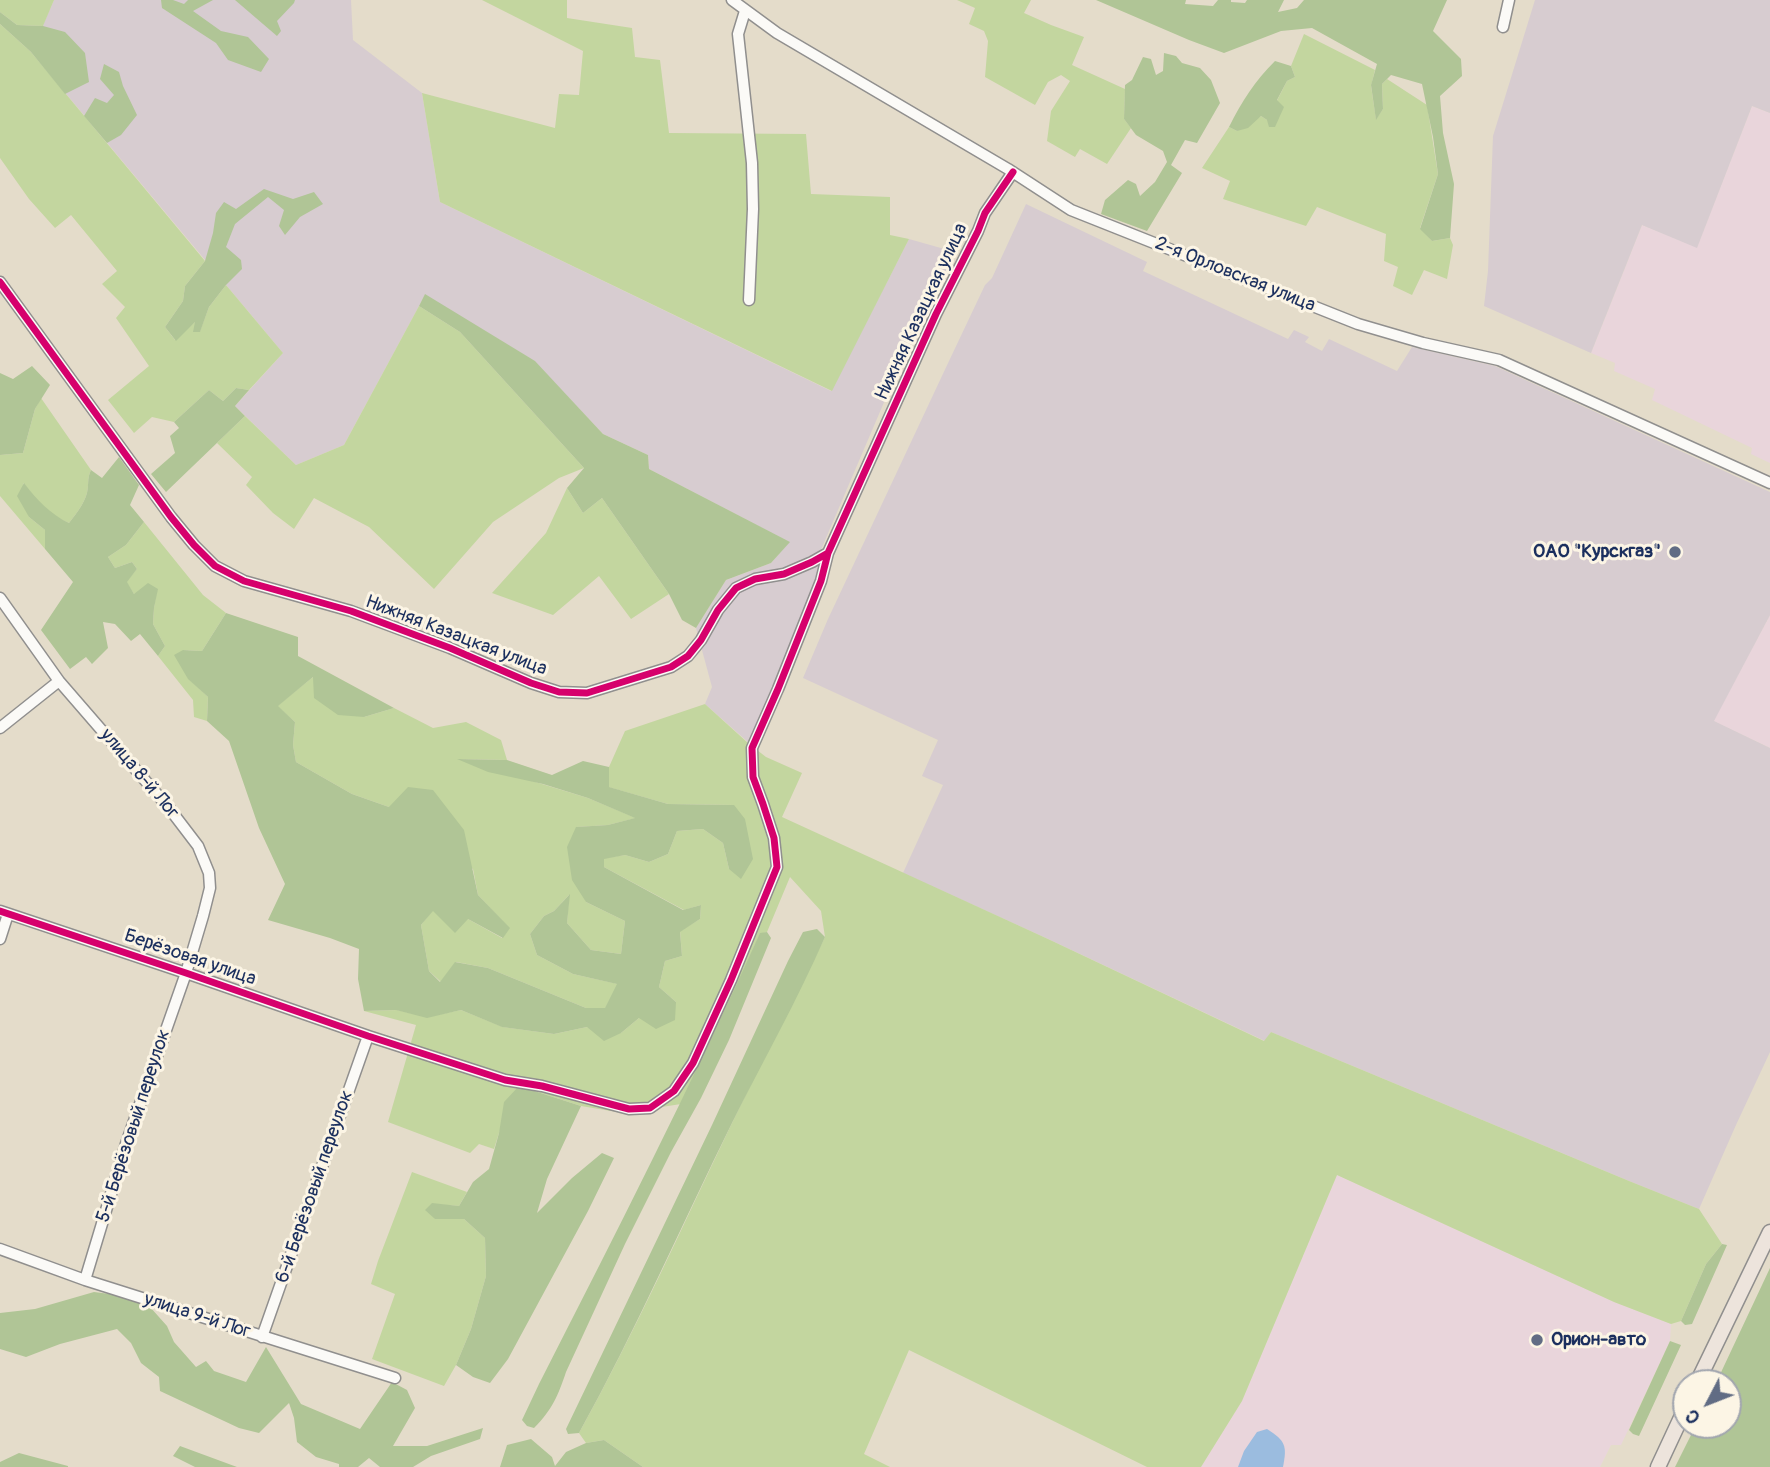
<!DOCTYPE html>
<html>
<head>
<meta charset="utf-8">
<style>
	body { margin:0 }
	#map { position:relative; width:1770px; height:1467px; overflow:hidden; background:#e4dcca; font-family:Pangolin,sans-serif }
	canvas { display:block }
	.north { position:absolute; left:1672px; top:1369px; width:70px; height:70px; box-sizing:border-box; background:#fcf5e5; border:2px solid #a2a6af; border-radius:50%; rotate:228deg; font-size:19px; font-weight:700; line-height:28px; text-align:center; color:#1b2f5e }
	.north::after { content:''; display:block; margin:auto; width:24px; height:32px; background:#616c84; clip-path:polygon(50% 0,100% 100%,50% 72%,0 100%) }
</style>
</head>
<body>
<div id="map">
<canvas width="1770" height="1467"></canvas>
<div class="north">С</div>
</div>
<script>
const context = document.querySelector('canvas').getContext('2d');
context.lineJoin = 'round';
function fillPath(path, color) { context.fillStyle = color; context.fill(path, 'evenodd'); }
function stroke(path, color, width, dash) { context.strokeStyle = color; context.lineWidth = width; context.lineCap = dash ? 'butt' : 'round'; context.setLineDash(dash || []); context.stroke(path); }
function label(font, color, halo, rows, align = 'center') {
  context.font = font + ' Pangolin,sans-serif'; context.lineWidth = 6; context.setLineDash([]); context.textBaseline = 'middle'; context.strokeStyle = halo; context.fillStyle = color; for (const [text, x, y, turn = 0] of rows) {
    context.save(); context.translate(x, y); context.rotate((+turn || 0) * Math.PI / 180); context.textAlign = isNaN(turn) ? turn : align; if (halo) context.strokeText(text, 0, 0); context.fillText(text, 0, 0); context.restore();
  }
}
fillPath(new Path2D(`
	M 1752,106 L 1770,113 L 1770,463 L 1751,454 L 1752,448 L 1652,400 L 1655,389 L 1614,371 L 1615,363 L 1591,353 L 1642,225 L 1697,247 Z
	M 1770,615 L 1770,748 L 1713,721 Z
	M 1337,1175 L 1614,1302 L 1671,1324 L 1670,1341 L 1621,1445 L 1611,1445 L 1600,1467 L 1201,1467 L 1242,1401 Z`), '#e9d5db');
fillPath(new Path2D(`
	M 54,0 L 351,0 L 353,40 L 422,93 L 440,202 L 831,391 L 909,239 L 955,252 L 885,400 L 820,552 L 818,576 L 749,743 L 705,704 L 712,687 L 696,628 L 726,580 L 771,563 L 789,542 L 649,469 L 648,455 L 603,434 L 534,361 L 425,295 L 344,445 L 296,465 L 235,406 L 283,353 L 31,52 Z
	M 1535,0 L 1770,0 L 1770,113 L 1752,106 L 1697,248 L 1642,225 L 1591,353 L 1484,306 L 1488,271 L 1493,136 Z
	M 1026,204 L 1147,262 L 1143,271 L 1288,339 L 1294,330 L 1309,337 L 1305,342 L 1322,351 L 1329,339 L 1397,371 L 1412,347 L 1495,366 L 1770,492 L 1770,615 L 1714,721 L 1770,748 L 1770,1052 L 1736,1125 L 1699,1209 L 1629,1181 L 1271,1032 L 1265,1041 L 1048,939 L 903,873 L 943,785 L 922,776 L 938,740 L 803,678 L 828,619 L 949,361 L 985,285 L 992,278 Z`), '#d7ccd0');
fillPath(new Path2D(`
	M 0,0 L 54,0 L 43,26 L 17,25 L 0,12 Z
	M 482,0 L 567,0 L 567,18 L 632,28 L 635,57 L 660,60 L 669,133 L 806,134 L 811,194 L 890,197 L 890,235 L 909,239 L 832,391 L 440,202 L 422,93 L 555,128 L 559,94 L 579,95 L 583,51 Z
	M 957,0 L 1031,0 L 1024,13 L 1051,25 L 1084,37 L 1072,65 L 1125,89 L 1124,119 L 1131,128 L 1107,164 L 1080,149 L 1075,157 L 1047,141 L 1051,111 L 1070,81 L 1061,75 L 1048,82 L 1035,105 L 985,77 L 988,41 L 984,31 L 969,24 L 975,8 Z
	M 0,24 L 31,52 L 205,261 L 185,286 L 183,301 L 165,327 L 175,340 L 196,321 L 200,331 L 209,307 L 226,285 L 283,353 L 249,390 L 236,388 L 223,401 L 209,390 L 174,422 L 152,417 L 134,433 L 108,400 L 149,366 L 116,318 L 125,307 L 102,284 L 117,271 L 71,215 L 55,228 L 29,199 L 0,158 Z
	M 1304,34 L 1375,70 L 1371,86 L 1376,119 L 1383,109 L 1382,84 L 1387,79 L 1427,105 L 1438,174 L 1420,228 L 1432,241 L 1450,238 L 1453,245 L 1447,279 L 1424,270 L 1412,295 L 1393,286 L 1398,267 L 1384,261 L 1386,234 L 1317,207 L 1306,226 L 1223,199 L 1230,181 L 1202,168 L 1229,127 L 1237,131 L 1261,116 L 1267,120 L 1287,81 L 1295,77 L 1291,66 Z
	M 419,306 L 460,332 L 584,468 L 559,478 L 493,522 L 434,589 L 369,527 L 314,498 L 294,529 L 273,513 L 246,485 L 252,477 L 217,443 L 245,416 L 296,465 L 344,445 Z
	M 41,398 L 91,470 C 87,478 89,485 87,493 C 84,504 76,514 69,523 L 56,517 L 38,502 L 23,483 L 29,517 L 45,530 L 45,549 L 0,496 L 0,455 L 23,453 L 35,409 Z
	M 567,488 L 583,513 L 602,498 L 669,594 L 631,619 L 599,576 L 553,615 L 492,593 L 546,533 Z
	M 144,522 L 203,595 L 226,613 L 202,651 L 183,650 L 188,678 L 208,697 L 207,721 L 194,717 L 193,700 L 158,656 L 165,646 L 153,624 L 154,608 L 157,589 L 134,594 L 126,582 L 137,569 L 132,562 L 115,568 L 108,557 L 126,545 Z
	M 313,677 L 364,717 L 394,708 L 433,728 L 466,722 L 501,740 L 507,760 L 460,759 L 588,798 L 636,818 L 608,825 L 577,827 L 586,902 L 625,921 L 621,954 L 591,950 L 567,923 L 569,895 L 554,911 L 544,916 L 530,934 L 537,955 L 573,974 L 618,984 L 605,1009 L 586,1008 L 488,968 L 456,962 L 441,982 L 429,971 L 421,925 L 433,910 L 468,919 L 502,938 L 509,928 L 478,895 L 473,869 L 389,807 L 352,794 L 296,762 L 293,745 L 295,722 L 277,706 Z
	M 705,704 L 748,743 L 766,757 L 802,773 L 782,817 L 1048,939 L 1264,1041 L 1271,1032 L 1629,1181 L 1699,1209 L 1722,1244 L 1706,1264 L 1681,1321 L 1671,1324 L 1614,1302 L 1337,1175 L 1242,1401 L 1201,1467 L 1147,1467 L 909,1350 L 864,1454 L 890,1467 L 643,1467 L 604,1440 L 586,1443 L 579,1433 C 635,1332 682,1227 732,1123 C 762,1061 794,999 825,937 L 821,911 L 790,877 L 767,932 L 760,934 L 718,1026 L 681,1104 L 623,1113 L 581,1106 L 519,1086 L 499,1133 L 494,1149 L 479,1144 L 470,1153 L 388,1122 L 416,1025 L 364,1011 L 397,1010 L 427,1017 L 461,1010 L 503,1027 L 554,1034 L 587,1027 L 621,1033 L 639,1018 L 676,1002 L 659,987 L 665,961 L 682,956 L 680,931 L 700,919 L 701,905 L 684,910 L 604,867 L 604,858 L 625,855 L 649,862 L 668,854 L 677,831 L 703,829 L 723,843 L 729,869 L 734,805 L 668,804 L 608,787 L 609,767 L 625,731 Z
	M 412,1172 L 467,1192 L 459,1206 L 432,1204 L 435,1219 L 464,1219 L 485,1238 L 486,1276 L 471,1329 L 456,1365 L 444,1386 L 372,1359 L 395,1294 L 371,1284 L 378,1261 Z`), '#c3d69f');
fillPath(new Path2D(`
	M 161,0 L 173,0 L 184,4 L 188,0 L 213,0 L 193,11 L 221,31 L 248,37 L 269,59 L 261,72 L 228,60 L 216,43 L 162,8 Z
	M 235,0 L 295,0 L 294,3 L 277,21 L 281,31 L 277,36 Z
	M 1096,0 L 1186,0 L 1185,4 L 1213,6 L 1218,0 L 1231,0 L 1231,2 L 1245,3 L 1247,0 L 1284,0 L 1278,12 L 1297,8 L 1304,0 L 1447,0 L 1433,31 L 1461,59 L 1462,76 L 1440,96 L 1443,133 L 1454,184 L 1450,238 L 1432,241 L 1420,229 L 1438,174 L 1433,137 L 1422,84 L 1391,75 L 1382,84 L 1383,109 L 1376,120 L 1371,85 L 1377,64 L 1312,28 L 1281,31 L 1224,53 L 1189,40 Z
	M 0,12 L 17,25 L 43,26 L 65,32 L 85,53 L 89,82 L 65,94 L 31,52 L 0,24 Z
	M 1164,53 L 1176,56 L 1182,63 L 1200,68 L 1211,80 L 1220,103 L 1197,143 L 1185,140 L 1171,165 L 1182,173 L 1147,231 L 1101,214 L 1105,200 L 1128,180 L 1136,184 L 1140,196 L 1155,182 L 1167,162 L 1163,151 L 1136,135 L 1124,119 L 1125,85 L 1132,80 L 1143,57 L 1151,59 L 1156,75 L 1163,71 Z
	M 1275,61 L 1291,66 L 1295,77 L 1287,81 L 1277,100 L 1284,107 L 1275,127 L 1269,127 L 1267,120 L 1261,116 L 1248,128 L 1237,131 L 1229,127 C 1242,101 1255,81 1275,61 Z
	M 104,64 L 119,72 L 123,86 L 137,115 L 121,135 L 107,143 L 84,116 L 95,98 L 107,103 L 114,95 L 100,79 Z
	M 264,189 L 293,199 L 314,192 L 323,204 L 300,217 L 285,235 L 279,226 L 284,210 L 268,197 L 235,224 L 226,247 L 241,260 L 242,269 L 226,285 L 209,307 L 200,332 L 193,332 L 195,322 L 176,341 L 165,327 L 183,301 L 185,286 L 205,261 L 213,233 L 216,213 L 224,202 L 236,209 Z
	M 425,294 L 535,361 L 603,434 L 648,455 L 649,469 L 790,542 L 771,563 L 726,580 L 696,628 L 682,620 L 669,594 L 602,498 L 583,513 L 567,488 L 584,468 L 460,332 L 419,306 Z
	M 32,366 L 50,385 L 35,409 L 23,453 L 0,455 L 0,373 L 13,379 Z
	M 236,388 L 249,390 L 235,406 L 245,416 L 166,492 L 151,474 L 175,453 L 170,436 L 179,428 L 174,422 L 209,390 L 223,401 Z
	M 119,457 L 139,485 L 130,505 L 144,522 L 126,545 L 108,557 L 115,568 L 132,562 L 137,569 L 127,582 L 134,594 L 148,583 L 158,589 L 154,608 L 153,624 L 165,646 L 158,656 L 140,634 L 131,641 L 115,624 L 103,622 L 108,648 L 92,664 L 86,657 L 70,669 L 41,630 L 73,582 L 45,549 L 45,530 L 29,517 L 17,496 L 24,483 C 37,500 50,514 69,523 C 76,514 84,504 87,493 C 89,484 87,478 91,470 L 102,478 Z
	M 226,613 L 298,637 L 298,656 L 394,708 L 364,717 L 338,715 L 314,698 L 313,677 L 278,706 L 295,722 L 293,745 L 296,762 L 352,794 L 389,807 L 408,787 L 433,790 L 464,830 L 478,895 L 510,928 L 503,938 L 468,919 L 455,933 L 433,911 L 421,925 L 429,971 L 440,982 L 455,962 L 488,968 L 586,1008 L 605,1008 L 617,984 L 573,974 L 537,955 L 530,934 L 544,916 L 554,911 L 570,894 L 567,923 L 591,950 L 621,954 L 625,921 L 586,902 L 572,880 L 567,847 L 576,827 L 608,825 L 635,818 L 588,798 L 543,784 L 488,772 L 457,759 L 507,760 L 552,775 L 583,761 L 609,767 L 609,787 L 668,804 L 734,805 L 745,819 L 753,859 L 741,879 L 729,869 L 723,843 L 703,829 L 677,831 L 668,854 L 649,862 L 625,855 L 604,859 L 604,867 L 683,910 L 701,905 L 700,919 L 680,932 L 682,956 L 665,961 L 659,987 L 676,1002 L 675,1020 L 656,1029 L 639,1018 L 621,1033 L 604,1041 L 587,1027 L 554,1034 L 502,1027 L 461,1010 L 427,1018 L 396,1010 L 364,1011 L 358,979 L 359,949 L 330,938 L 268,920 L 285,884 L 259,828 L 229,741 L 207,721 L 208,697 L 188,679 L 174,655 L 183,650 L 202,651 Z
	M 817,929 L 825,937 C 797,1001 763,1061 732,1123 C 681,1226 635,1332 579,1433 L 568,1434 L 566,1429 L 712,1125 L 788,961 L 803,932 Z
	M 767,932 L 771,938 L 729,1040 L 701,1098 L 671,1152 L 625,1244 L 566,1372 C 558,1396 552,1410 534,1428 L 527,1426 L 522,1420 L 539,1384 C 615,1235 691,1086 760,933 Z
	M 519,1086 L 581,1106 L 547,1179 L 537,1213 L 572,1178 L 602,1153 L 614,1158 L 588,1211 L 508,1359 L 490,1383 L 473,1377 L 456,1365 L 471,1329 L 486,1276 L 485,1238 L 464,1219 L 435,1219 L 425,1210 L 432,1203 L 459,1206 L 473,1182 L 489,1169 L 499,1133 L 504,1102 Z
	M 1722,1244 L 1727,1245 L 1692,1324 L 1685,1325 L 1681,1321 L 1706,1264 Z
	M 1770,1268 L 1770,1467 L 1675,1467 L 1696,1425 L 1728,1425 L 1728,1383 L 1716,1383 Z
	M 94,1292 L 142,1298 L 167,1326 L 174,1342 L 196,1367 L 206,1361 L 214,1371 L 246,1382 L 266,1347 L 301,1404 L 360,1429 L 392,1382 L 407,1390 L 415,1408 L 393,1446 L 427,1446 L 483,1428 L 480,1439 L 431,1456 L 413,1467 L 380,1467 L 369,1458 L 358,1467 L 339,1467 L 339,1464 L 316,1457 L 297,1442 L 294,1418 L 289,1403 L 259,1433 L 239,1428 L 160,1391 L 159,1377 L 141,1363 L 131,1343 L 117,1329 L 60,1344 L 26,1357 L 0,1349 L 0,1313 L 35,1309 Z
	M 1670,1341 L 1681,1345 L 1639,1436 L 1633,1434 L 1629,1430 Z
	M 531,1439 L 552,1457 L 555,1466 L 566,1452 L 586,1443 L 604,1440 L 643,1467 L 500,1467 L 507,1445 Z
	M 180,1446 L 237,1467 L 195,1467 L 173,1456 Z
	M 19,1453 L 68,1466 L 68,1467 L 0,1467 L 0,1462 Z`), '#b0c596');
fillPath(new Path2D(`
	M 1267,1429 C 1286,1441 1287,1446 1283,1467 L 1238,1467 L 1244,1451 L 1257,1432 Z`), '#9bbcdf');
const minor = new Path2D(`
	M 732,0 L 777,33 L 1008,169 L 1071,210 L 1358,324 L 1423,343 L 1499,360 L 1770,483
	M 745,11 L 738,34 L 752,163 L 753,209 L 749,300
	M 1503,27 L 1509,0
	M 0,282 L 171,517 L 194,545 L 215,566 L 244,581 L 351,611 L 450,648 L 531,683 L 559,692 L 587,693 L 671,667 L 688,656 L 701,640 L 718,610 L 736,588 L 755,579 L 784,574 L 812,562 L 828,553 L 936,314 L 978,231 L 985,213 L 1013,172
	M 0,598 L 59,681 L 169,808 L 198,846 L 209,873 L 210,888 L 203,916 L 186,973 L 126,1144 L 85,1280
	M 0,728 L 59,681
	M 0,911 L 186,973 L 368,1036 L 505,1080 L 542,1086 L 629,1109 L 650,1108 L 674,1091 L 693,1063 L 731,980 L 777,867 L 774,838 L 763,804 L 753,777 L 752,748 L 778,689 L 821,581 L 828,553
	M 0,939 L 8,914
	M 0,1249 L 85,1280 L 395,1378
	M 262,1337 L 368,1036`);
const major = new Path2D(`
	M 1697,1383 L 1770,1232
	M 1658,1467 L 1686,1407`);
stroke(minor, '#908f8e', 13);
stroke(major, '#908f8e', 17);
stroke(minor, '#fbfaf7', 10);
stroke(major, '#ede4dc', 14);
stroke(new Path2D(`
	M 0,282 L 171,517 L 194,545 L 215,566 L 244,581 L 351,611 L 450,648 L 531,683 L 559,692 L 587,693 L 671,667 L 688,656 L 701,640 L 718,610 L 736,588 L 755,579 L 784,574 L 812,562 L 828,553 L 936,314 L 978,231 L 985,213 L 1013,172
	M 0,911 L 186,973 L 368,1036 L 505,1080 L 542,1086 L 629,1109 L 650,1108 L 674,1091 L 693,1063 L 731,980 L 777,867 L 774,838 L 763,804 L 753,777 L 752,748 L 778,689 L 821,581 L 828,553`), '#d6006c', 7);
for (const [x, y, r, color] of [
	[1675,552,7,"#616c84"],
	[1537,1340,7,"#616c84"]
]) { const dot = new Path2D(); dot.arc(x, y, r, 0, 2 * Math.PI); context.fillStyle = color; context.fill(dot); stroke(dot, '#fcf5e5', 2.5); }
label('19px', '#1b2f5e', '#fcf5e5', [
	["2-я Орловская улица",1235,275,22],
	["Нижняя Казацкая улица",922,312,-65],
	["Нижняя Казацкая улица",456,636,21],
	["улица 8-й Лог",139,774,50],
	["Берёзовая улица",190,958,19],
	["5-й Берёзовый переулок",134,1126,-72],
	["6-й Берёзовый переулок",315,1187,-71],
	["улица 9-й Лог",197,1316,18]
]);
label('bold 19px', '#1b2f5e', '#fcf5e5', [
	["ОАО \"Курскгаз\"",1661,552],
	["Орион-авто",1551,1340,"left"]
], 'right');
</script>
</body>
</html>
